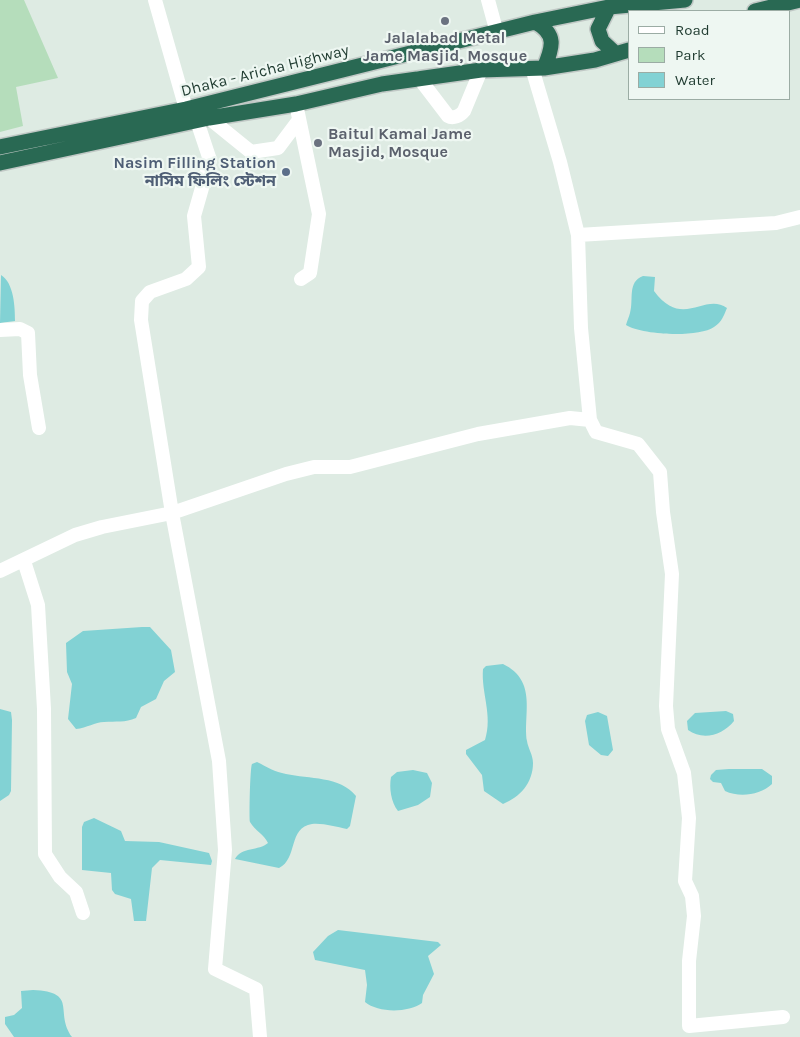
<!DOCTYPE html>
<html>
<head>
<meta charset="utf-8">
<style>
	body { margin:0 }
	#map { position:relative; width:800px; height:1037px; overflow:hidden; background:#deebe3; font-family:Karla,sans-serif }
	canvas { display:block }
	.legend { position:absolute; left:628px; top:10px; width:162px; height:90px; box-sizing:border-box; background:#eef7f2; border:1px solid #9baca4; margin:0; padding:6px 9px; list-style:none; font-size:15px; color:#1f3b30 }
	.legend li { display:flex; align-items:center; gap:10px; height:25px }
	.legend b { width:25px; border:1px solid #9baca4 }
</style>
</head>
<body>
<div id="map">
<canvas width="800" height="1037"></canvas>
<ul class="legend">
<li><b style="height:6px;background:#fff"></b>Road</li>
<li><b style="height:14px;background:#b5ddbb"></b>Park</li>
<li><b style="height:14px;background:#82d2d4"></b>Water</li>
</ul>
</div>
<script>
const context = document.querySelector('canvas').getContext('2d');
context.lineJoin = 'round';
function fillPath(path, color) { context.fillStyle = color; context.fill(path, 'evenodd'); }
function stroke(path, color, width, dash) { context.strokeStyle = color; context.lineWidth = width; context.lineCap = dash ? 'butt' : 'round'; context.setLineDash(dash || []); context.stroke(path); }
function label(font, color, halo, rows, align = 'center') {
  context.font = font + ' Karla,"Noto Sans Bengali",sans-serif'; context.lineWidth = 4.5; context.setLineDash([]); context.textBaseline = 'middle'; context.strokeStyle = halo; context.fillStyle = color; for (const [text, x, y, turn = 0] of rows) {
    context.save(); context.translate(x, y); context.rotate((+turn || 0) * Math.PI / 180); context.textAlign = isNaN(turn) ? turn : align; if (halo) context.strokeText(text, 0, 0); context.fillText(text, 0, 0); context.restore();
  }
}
fillPath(new Path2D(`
	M 0,0 L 24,0 L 58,78 L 16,87 L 23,126 L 0,132 Z`), '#b5ddbb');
fillPath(new Path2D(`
	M 1,275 C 14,283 15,307 15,321 L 0,323 Z
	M 643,276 L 655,277 L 654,291 C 683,330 704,292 727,308 C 724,315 722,322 714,327 C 698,338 642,335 626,325 C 627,321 629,317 630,313 C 634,299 627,282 643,276 Z
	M 142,627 L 150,627 L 171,650 L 175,672 L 164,681 L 156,699 L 141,707 L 136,718 C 125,723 116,721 104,722 C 95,722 87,728 76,729 L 68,719 L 72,684 L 67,672 L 66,643 L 83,631 Z
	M 503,664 C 538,681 523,714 527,741 C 528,748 533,755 533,763 C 533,783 520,797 503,804 L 484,791 L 482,775 L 466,754 L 466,750 L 485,740 C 493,715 481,693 483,669 L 486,666 Z
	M 0,709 L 11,712 L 12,720 L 11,791 L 9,795 L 0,801 Z
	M 726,711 L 733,714 L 734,721 C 723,735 703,741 688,730 L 687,721 L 695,713 Z
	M 598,712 L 607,716 L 613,750 L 608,756 L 601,755 L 589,745 L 585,721 L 587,715 Z
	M 257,762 C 267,767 275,772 286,774 C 309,779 340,776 356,796 L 350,826 L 347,829 C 336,827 324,823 312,824 C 288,827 298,859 279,868 L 235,859 C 241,847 259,851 268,843 C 264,834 255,831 250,822 C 249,819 250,767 252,764 Z
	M 729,769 L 762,769 L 772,776 L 772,784 C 760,795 740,798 725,791 L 721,783 L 713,782 L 710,779 L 711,775 L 716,770 Z
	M 413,770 L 427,773 L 432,783 L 430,797 L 418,805 L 398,811 C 391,802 389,788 391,777 L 397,772 Z
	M 94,818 L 121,831 L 125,841 L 159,842 L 209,853 L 212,861 L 211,865 L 160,860 L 152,868 L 146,921 L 134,921 L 131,899 L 115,894 L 112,890 L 111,873 L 82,870 L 82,827 L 84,822 Z
	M 338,930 L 438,942 L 441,945 L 428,956 L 434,974 L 423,995 L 422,1003 C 408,1013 378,1013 365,1002 L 367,985 L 365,970 L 315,960 L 313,952 L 328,936 Z
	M 33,990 C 79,992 54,1012 72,1037 L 14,1037 L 5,1024 L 5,1017 L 14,1015 L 22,1008 L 21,991 Z`), '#82d2d4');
const highway = new Path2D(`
	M 609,7 L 598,29 L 602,41 L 616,54
	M 755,11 L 800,0
	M 535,22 C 557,34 553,47 544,68
	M 0,147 L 186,109 L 535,22 L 609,7 L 685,0
	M 0,163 L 209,118 L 296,104 L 382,84 L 481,70 L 544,68 L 595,60 L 629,50`);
stroke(highway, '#c0c8c5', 18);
stroke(new Path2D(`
	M 155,0 L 186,109
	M 488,0 L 497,33
	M 532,68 L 560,162 L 578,235 L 581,328 L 590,420 L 596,432 L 638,444 L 660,472 L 663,512 L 672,574 L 666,706 L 668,729 L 684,773 L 689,818 L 685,881 L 692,896 L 694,916 L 689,961 L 689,1026 L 783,1017
	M 419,78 L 448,116 C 453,119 460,116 464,111 L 481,70
	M 296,104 L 319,214 L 310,273 L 301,279
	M 209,118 L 251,152 L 278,148 L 299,120
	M 197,121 L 210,160 L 194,216 L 199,267 L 186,279 L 150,292 L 142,301 L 141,320 L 172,513 L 219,761 L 225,850 L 215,969 L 256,989 L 260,1037
	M 578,235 L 776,223 L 800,217
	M 0,330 L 20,329 L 28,333 L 30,375 L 39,428
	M 24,561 L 38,605 L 44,709 L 45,854 L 60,877 L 76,892 L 83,913
	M 0,571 L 75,535 L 102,527 L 172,513 L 286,474 L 314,467 L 350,467 L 478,434 L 570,418 L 590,420`), '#fff', 14);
stroke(highway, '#296953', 15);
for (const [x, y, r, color] of [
	[445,21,5,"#6b7280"],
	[318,143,5,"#6b7280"],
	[286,172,5,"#5c6f8a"]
]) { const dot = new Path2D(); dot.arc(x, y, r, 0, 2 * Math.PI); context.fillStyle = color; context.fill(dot); stroke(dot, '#eef7f2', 2); }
label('bold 16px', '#5b616d', '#eef7f2', [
	["Jalalabad Metal",445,38],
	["Jame Masjid, Mosque",445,56],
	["Baitul Kamal Jame",328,134,"left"],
	["Masjid, Mosque",328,152,"left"]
]);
label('16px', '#1f3b30', '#eef7f2', [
	["Dhaka - Aricha Highway",265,71,-14]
]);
label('bold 16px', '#4e5e75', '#eef7f2', [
	["Nasim Filling Station",276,163],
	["নাসিম ফিলিং স্টেশন",276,181]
], 'right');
</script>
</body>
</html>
